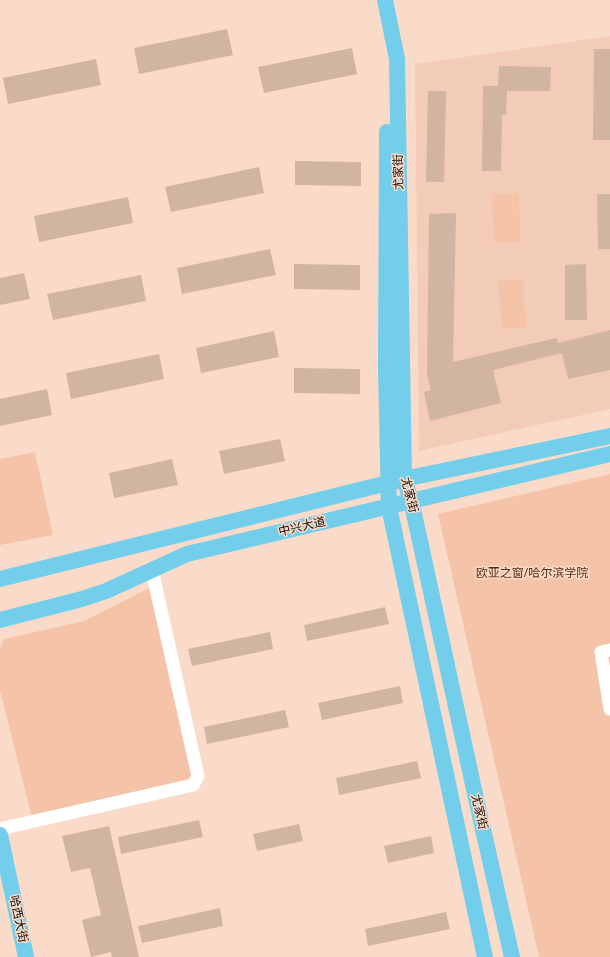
<!DOCTYPE html>
<html>
<head>
<meta charset="utf-8">
<style>
	body { margin:0 }
	canvas { display:block; background:#fadbc9 }
</style>
</head>
<body>
<canvas width="610" height="957"></canvas>
<script>
const context = document.querySelector('canvas').getContext('2d');
context.lineJoin = 'round';
function fillPath(path, color) { context.fillStyle = color; context.fill(path, 'evenodd'); }
function stroke(path, color, width, dash) { context.strokeStyle = color; context.lineWidth = width; context.lineCap = dash ? 'butt' : 'round'; context.setLineDash(dash || []); context.stroke(path); }
function label(font, color, halo, rows, align = 'center') {
  context.font = font + ' "Open Sans","Noto Sans SC",sans-serif'; context.lineWidth = 3; context.setLineDash([]); context.textBaseline = 'middle'; context.strokeStyle = halo; context.fillStyle = color; for (const [text, x, y, turn = 0] of rows) {
    context.save(); context.translate(x, y); context.rotate((+turn || 0) * Math.PI / 180); context.textAlign = isNaN(turn) ? turn : align; if (halo) context.strokeText(text, 0, 0); context.fillText(text, 0, 0); context.restore();
  }
}
fillPath(new Path2D(`
	M 610,36 L 610,409 L 419,451 L 415,64 Z`), '#f2ccb7');
fillPath(new Path2D(`
	M 519,193 L 520,242 L 494,243 L 492,194 Z
	M 523,279 L 526,328 L 502,329 L 498,281 Z
	M 35,452 L 53,535 L 0,545 L 0,459 Z
	M 610,474 L 610,957 L 539,957 L 438,514 Z
	M 149,588 L 193,778 L 32,817 L 0,691 L 0,648 L 4,639 L 84,621 Z`), '#f5c4a8');
fillPath(new Path2D(`
	M 227,29 L 233,55 L 139,74 L 134,48 Z
	M 352,48 L 357,74 L 264,93 L 258,67 Z
	M 594,49 L 610,49 L 610,140 L 593,140 Z
	M 96,59 L 101,85 L 8,104 L 3,78 Z
	M 499,66 L 551,67 L 550,91 L 507,91 L 506,115 L 502,115 L 501,171 L 482,171 L 483,86 L 498,86 Z
	M 428,91 L 446,91 L 444,182 L 426,182 Z
	M 295,161 L 361,162 L 361,186 L 295,185 Z
	M 259,167 L 264,193 L 171,212 L 165,187 Z
	M 597,194 L 610,194 L 610,249 L 598,249 Z
	M 128,197 L 133,223 L 39,242 L 34,216 Z
	M 456,213 L 453,362 L 556,338 L 558,343 L 610,330 L 610,370 L 568,379 L 562,353 L 493,370 L 501,403 L 430,421 L 424,392 L 431,390 L 427,375 L 429,214 Z
	M 270,249 L 276,275 L 182,294 L 177,268 Z
	M 294,264 L 360,265 L 360,290 L 294,289 Z
	M 586,264 L 587,320 L 565,320 L 565,265 Z
	M 24,273 L 30,299 L 0,305 L 0,278 Z
	M 141,275 L 146,301 L 53,320 L 47,294 Z
	M 274,331 L 279,357 L 201,373 L 196,348 Z
	M 159,354 L 164,379 L 71,399 L 66,373 Z
	M 294,368 L 360,369 L 360,394 L 294,393 Z
	M 47,389 L 52,415 L 0,426 L 0,399 Z
	M 280,439 L 285,461 L 224,474 L 219,451 Z
	M 172,459 L 178,485 L 114,498 L 109,473 Z
	M 385,607 L 389,624 L 307,641 L 304,625 Z
	M 270,632 L 273,649 L 192,666 L 188,649 Z
	M 400,686 L 403,703 L 322,720 L 318,703 Z
	M 285,710 L 289,727 L 207,744 L 204,727 Z
	M 417,761 L 421,778 L 339,795 L 336,778 Z
	M 199,820 L 203,837 L 121,854 L 118,837 Z
	M 299,824 L 303,841 L 257,851 L 253,834 Z
	M 109,826 L 139,957 L 112,957 L 111,952 L 91,957 L 82,920 L 101,915 L 90,868 L 71,872 L 62,836 Z
	M 431,836 L 434,853 L 388,863 L 384,846 Z
	M 220,908 L 223,926 L 142,943 L 138,926 Z
	M 446,912 L 450,929 L 368,946 L 365,929 Z`), '#d2b4a3');
stroke(new Path2D(`
	M 610,650 L 601,652 L 610,709
	M 0,829 L 193,785 L 198,776 L 152,570`), '#fff', 13);
stroke(new Path2D(`
	M 385,0 L 397,59 L 404,479 L 411,500 L 477,803 L 512,957
	M 387,132 L 386,369 L 389,507 L 485,957
	M 0,579 L 404,479 L 610,436
	M 0,620 L 82,599 L 106,591 L 187,554 L 610,454
	M 0,835 L 26,957`), '#73ceeb', 16);
label('12px', '#150b06', '#fadbc9', [
	["尤家街",399,172,-91],
	["尤家街",409,495,76],
	["中兴大道",302,527,-13],
	["尤家街",479,812,77],
	["哈西大街",18,919,78]
]);
label('12px', '#562b0d', '#fadbc9', [
	["欧亚之窗/哈尔滨学院",532,574]
]);
</script>
</body>
</html>
